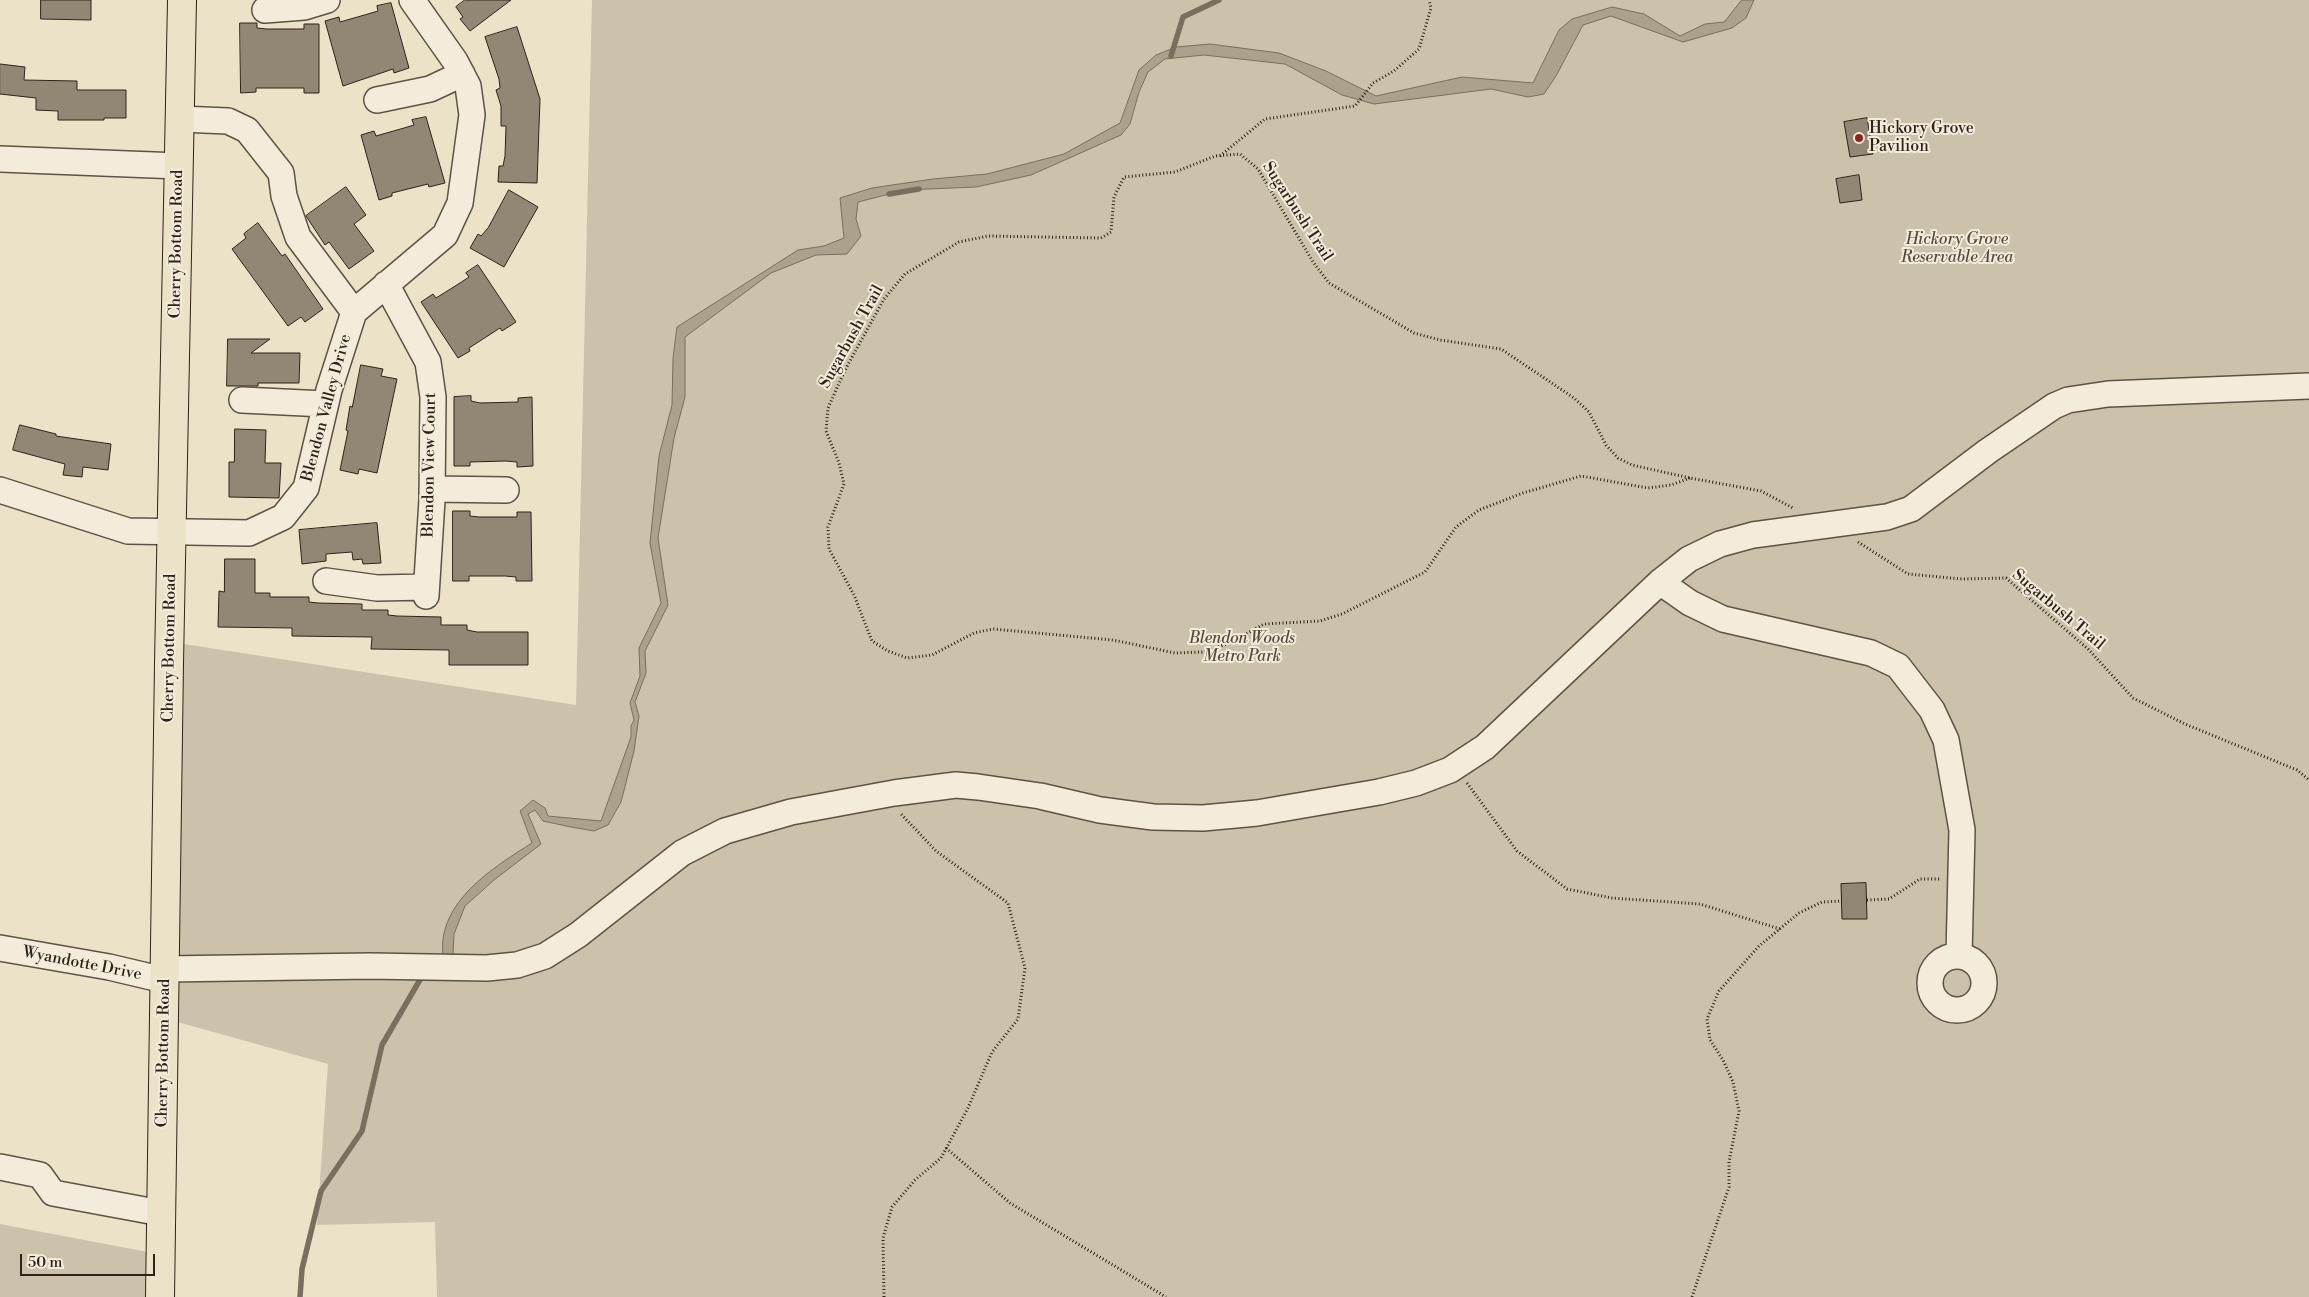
<!DOCTYPE html>
<html>
<head>
<meta charset="utf-8">
<style>
	body { margin:0 }
	#map { position:relative; width:2309px; height:1297px; overflow:hidden; background:#ece2c7; font-family:"Libre Bodoni",serif }
	canvas { display:block }
	.scale { position:absolute; left:20px; top:1254px; width:135px; height:22px; box-sizing:border-box; border:2px solid #30221a; border-top:0; padding-left:6px; font-size:15px; line-height:18px; white-space:nowrap; color:#30221a; -webkit-text-stroke:4px #f3ecdb; paint-order:stroke }
</style>
</head>
<body>
<div id="map">
<canvas width="2309" height="1297"></canvas>
<div class="scale">50 m</div>
</div>
<script>
const context = document.querySelector('canvas').getContext('2d');
context.lineJoin = 'round';
function fillPath(path, color) { context.fillStyle = color; context.fill(path, 'evenodd'); }
function stroke(path, color, width, dash) { context.strokeStyle = color; context.lineWidth = width; context.lineCap = dash ? 'butt' : 'round'; context.setLineDash(dash || []); context.stroke(path); }
function label(font, color, halo, rows, align = 'center') {
  context.font = font + ' "Libre Bodoni",serif'; context.lineWidth = 4; context.setLineDash([]); context.textBaseline = 'middle'; context.strokeStyle = halo; context.fillStyle = color; for (const [text, x, y, turn = 0] of rows) {
    context.save(); context.translate(x, y); context.rotate((+turn || 0) * Math.PI / 180); context.textAlign = isNaN(turn) ? turn : align; if (halo) context.strokeText(text, 0, 0); context.fillText(text, 0, 0); context.restore();
  }
}
fillPath(new Path2D(`
	M 592,0 L 2309,0 L 2309,1297 L 437,1297 L 435,1222 L 317,1225 L 328,1064 L 174,1021 L 184,644 L 576,705 Z
	M 0,1224 L 153,1253 L 155,1297 L 0,1297 Z`), '#ccc1aa');
const water = new Path2D(`
	M 1742,0 L 1754,0 L 1746,18 L 1732,28 L 1683,42 L 1611,16 L 1583,25 L 1556,76 L 1544,94 L 1528,97 L 1491,89 L 1374,104 L 1342,95 L 1285,64 L 1204,55 L 1165,59 L 1148,72 L 1139,92 L 1130,124 L 1121,135 L 1031,175 L 976,187 L 905,190 L 858,202 L 856,219 L 861,236 L 847,254 L 816,255 L 771,273 L 685,337 L 685,397 L 674,438 L 658,538 L 668,605 L 645,651 L 646,673 L 635,702 L 639,716 L 634,751 L 621,802 L 608,825 L 594,831 L 571,827 L 543,821 L 535,810 L 528,814 L 541,844 L 494,880 L 465,906 L 454,934 L 453,955 L 443,955 C 437,902 494,867 532,843 L 520,811 L 533,800 L 545,808 L 548,816 L 601,821 L 631,737 L 631,726 L 634,720 L 630,703 L 640,676 L 639,648 L 661,603 L 650,543 L 659,456 L 672,405 L 673,358 L 677,327 L 798,250 L 824,246 L 844,238 L 840,198 L 872,188 L 933,179 L 987,174 L 1064,154 L 1120,123 L 1139,70 L 1156,55 L 1176,47 L 1210,44 L 1279,53 L 1326,71 L 1376,96 L 1462,77 L 1533,83 L 1559,30 L 1572,19 L 1612,7 L 1644,14 L 1680,36 L 1705,24 L 1724,22 Z`);
fillPath(water, '#aca18c');
stroke(water, '#7a6e5e', 1);
stroke(new Path2D(`
	M 1171,56 L 1183,17 L 1219,0
	M 889,194 L 919,189
	M 300,1297 L 302,1269 L 321,1191 L 362,1131 L 382,1045 L 421,978`), '#7a6e5e', 5.5);
const building = new Path2D(`
	M 41,0 L 91,0 L 91,20 L 41,19 Z
	M 465,0 L 511,0 L 470,31 L 460,19 L 463,17 L 456,7 Z
	M 391,3 L 409,68 L 394,73 L 393,69 L 343,86 L 325,21 L 339,17 L 340,22 L 368,14 L 378,11 L 377,6 Z
	M 240,23 L 257,23 L 257,28 L 267,29 L 304,29 L 304,24 L 319,24 L 319,93 L 304,93 L 304,88 L 256,88 L 256,92 L 241,93 Z
	M 517,27 L 540,99 L 537,183 L 498,182 L 499,166 L 503,166 L 505,156 L 506,126 L 501,126 L 501,106 L 496,90 L 500,88 L 499,79 L 485,37 Z
	M 0,64 L 25,67 L 24,80 L 77,81 L 77,90 L 126,90 L 126,118 L 104,118 L 104,120 L 58,120 L 58,111 L 36,110 L 36,98 L 0,94 Z
	M 426,117 L 445,183 L 429,187 L 428,184 L 392,193 L 392,196 L 379,200 L 361,135 L 374,131 L 376,136 L 404,128 L 414,125 L 412,120 Z
	M 1867,118 L 1873,154 L 1850,157 L 1844,122 Z
	M 1859,175 L 1862,200 L 1840,203 L 1836,179 Z
	M 346,187 L 366,215 L 354,224 L 374,251 L 349,269 L 329,242 L 325,245 L 306,216 Z
	M 509,190 L 538,207 L 504,267 L 470,248 L 478,234 L 481,236 L 488,228 Z
	M 258,223 L 282,256 L 285,254 L 323,309 L 305,322 L 301,317 L 288,326 L 232,249 L 246,238 L 244,234 Z
	M 478,265 L 516,322 L 502,331 L 500,328 L 469,348 L 470,351 L 458,358 L 421,302 L 433,294 L 436,298 L 460,283 L 469,277 L 466,273 Z
	M 228,339 L 270,339 L 251,353 L 300,353 L 299,383 L 258,383 L 258,386 L 227,386 Z
	M 361,365 L 383,369 L 381,376 L 397,379 L 377,473 L 359,469 L 358,474 L 340,470 L 348,431 L 346,430 L 350,406 L 352,407 Z
	M 471,396 L 471,401 L 480,403 L 518,402 L 518,398 L 532,397 L 533,466 L 517,467 L 517,462 L 506,461 L 470,462 L 470,466 L 454,466 L 454,397 Z
	M 20,425 L 56,434 L 56,436 L 111,444 L 108,470 L 83,467 L 82,477 L 63,475 L 65,464 L 13,450 Z
	M 235,429 L 266,430 L 265,463 L 281,463 L 279,498 L 229,497 L 229,462 L 234,462 Z
	M 453,511 L 470,511 L 470,516 L 479,517 L 517,517 L 517,512 L 531,512 L 532,581 L 516,581 L 516,577 L 505,576 L 469,576 L 469,581 L 453,581 Z
	M 377,523 L 381,563 L 363,564 L 362,559 L 353,560 L 352,552 L 326,554 L 326,561 L 302,564 L 299,530 Z
	M 225,559 L 255,559 L 255,593 L 270,593 L 270,597 L 309,597 L 309,602 L 318,603 L 362,604 L 362,610 L 388,610 L 388,615 L 397,616 L 441,617 L 441,625 L 467,625 L 467,630 L 477,632 L 528,632 L 528,665 L 449,665 L 449,650 L 371,649 L 372,637 L 292,636 L 292,628 L 218,627 L 219,591 L 224,592 Z
	M 1866,883 L 1867,919 L 1842,919 L 1841,884 Z`);
fillPath(building, '#928674');
stroke(building, '#30221a', 1);
const minor = new Path2D(`
	M 265,10 L 304,7 L 327,0
	M 377,100 L 430,89 L 462,74
	M 180,119 L 228,121 L 247,130 L 281,173 L 284,196 L 298,237 L 354,312
	M 0,159 L 179,166
	M 386,284 L 428,362 L 433,397 L 432,500 L 426,596
	M 242,400 L 325,404
	M 432,489 L 506,490
	M 0,490 L 128,531 L 249,533 L 283,517 L 306,488 L 329,390 L 354,312 L 445,235 L 460,203 L 472,115 L 468,86 L 455,61 L 412,0
	M 326,581 L 377,588 L 426,587
	M 1660,582 L 1690,603 L 1723,619 L 1871,653 L 1898,666 L 1932,710 L 1946,740 L 1962,830 L 1959,956
	M 0,948 L 109,967 L 164,980
	M1930 983a27 27 0 1 1 54 0a27 27 0 1 1-54 0Z
	M 165,969 L 370,966 L 487,968 L 517,965 L 545,956 L 578,935 L 682,853 L 725,831 L 791,812 L 894,793 L 956,785 L 978,787 L 1040,796 L 1100,810 L 1153,817 L 1203,818 L 1257,813 L 1379,792 L 1416,783 L 1450,770 L 1485,747 L 1660,582 L 1689,559 L 1720,544 L 1753,535 L 1887,517 L 1911,509 L 1988,451 L 2054,406 L 2068,400 L 2108,394 L 2309,386
	M 0,1167 L 40,1175 L 53,1193 L 161,1213`);
const major = new Path2D(`
	M 160,1297 L 169,663 L 182,0`);
stroke(minor, '#5f5245', 28);
stroke(major, '#30221a', 30);
stroke(new Path2D(`
	M 1220,156 L 1265,119 L 1355,106 L 1373,83 L 1394,71 L 1419,49 L 1431,8 L 1429,0
	M 1690,478 L 1671,485 L 1648,488 L 1581,476 L 1523,493 L 1479,510 L 1456,527 L 1425,572 L 1342,614 L 1320,621 L 1264,624 L 1230,643 L 1202,652 L 1175,653 L 1113,640 L 993,629 L 974,633 L 932,655 L 907,658 L 888,651 L 872,641 L 854,595 L 829,549 L 828,527 L 844,484 L 839,463 L 826,431 L 828,408 L 845,370 L 884,299 L 905,274 L 959,242 L 988,236 L 1101,238 L 1111,232 L 1114,197 L 1124,177 L 1175,172 L 1215,156 L 1240,154 L 1258,169 L 1313,262 L 1329,283 L 1414,333 L 1440,340 L 1501,349 L 1574,398 L 1589,412 L 1606,445 L 1618,458 L 1632,465 L 1690,478 L 1761,491 L 1793,508
	M 1858,542 L 1908,574 L 1962,579 L 2006,578 L 2088,649 L 2133,698 L 2185,724 L 2297,770 L 2309,780
	M 1467,783 L 1517,851 L 1567,889 L 1612,898 L 1700,904 L 1780,929
	M 1867,900 L 1889,899 L 1920,879 L 1940,879
	M 946,1148 L 1010,1203 L 1166,1297
	M 884,1297 L 883,1238 L 892,1207 L 915,1180 L 941,1158 L 968,1108 L 992,1052 L 1018,1019 L 1025,968 L 1008,903 L 936,851 L 901,814
	M 1692,1297 L 1729,1187 L 1729,1162 L 1739,1111 L 1733,1082 L 1723,1060 L 1710,1040 L 1707,1019 L 1719,991 L 1759,946 L 1799,913 L 1822,902 L 1842,901`), '#30221a', 3, [1, 2.5]);
stroke(minor, '#f3ecdb', 25);
stroke(major, '#ece2c7', 28);
for (const [x, y, r, color] of [
	[1859,138,5,"#8f2418"]
]) { const dot = new Path2D(); dot.arc(x, y, r, 0, 2 * Math.PI); context.fillStyle = color; context.fill(dot); stroke(dot, '#f3ecdb', 2); }
label('16px', '#30221a', '#f3ecdb', [
	["Hickory Grove",1869,129],
	["Pavilion",1869,147]
], 'left');
label('16px', '#30221a', '#f3ecdb', [
	["Sugarbush Trail",1297,212,57],
	["Cherry Bottom Road",177,244,-89],
	["Sugarbush Trail",852,337,-61],
	["Blendon Valley Drive",327,408,-75],
	["Blendon View Court",430,465,-89],
	["Sugarbush Trail",2058,610,40],
	["Cherry Bottom Road",170,648,-89],
	["Wyandotte Drive",82,964,11],
	["Cherry Bottom Road",164,1053,-89]
]);
label('italic 16px', '#574a3e', '#f3ecdb', [
	["Hickory Grove",1957,240],
	["Reservable Area",1957,258],
	["Blendon Woods",1242,639],
	["Metro Park",1242,657]
]);
</script>
</body>
</html>
